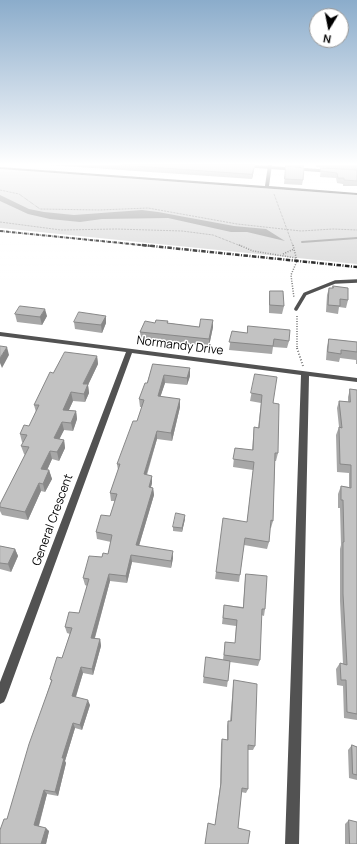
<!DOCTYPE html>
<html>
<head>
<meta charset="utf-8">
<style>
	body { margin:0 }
	#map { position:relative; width:357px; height:844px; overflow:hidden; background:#fff; font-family:Manrope,sans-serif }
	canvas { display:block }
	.north { position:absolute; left:309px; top:8px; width:40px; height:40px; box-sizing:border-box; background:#fff; border:1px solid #999; border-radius:50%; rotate:190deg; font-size:11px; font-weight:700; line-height:16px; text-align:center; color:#000 }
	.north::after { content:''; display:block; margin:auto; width:14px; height:18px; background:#000; clip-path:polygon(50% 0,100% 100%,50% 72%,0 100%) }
</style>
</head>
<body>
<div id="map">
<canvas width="357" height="844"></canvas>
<div class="north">N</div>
</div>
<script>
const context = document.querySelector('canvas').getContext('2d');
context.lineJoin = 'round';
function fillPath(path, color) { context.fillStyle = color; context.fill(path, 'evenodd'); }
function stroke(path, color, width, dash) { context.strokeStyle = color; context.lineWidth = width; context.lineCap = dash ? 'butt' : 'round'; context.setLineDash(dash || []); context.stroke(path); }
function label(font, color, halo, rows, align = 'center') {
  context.font = font + ' Manrope,sans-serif'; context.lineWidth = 3; context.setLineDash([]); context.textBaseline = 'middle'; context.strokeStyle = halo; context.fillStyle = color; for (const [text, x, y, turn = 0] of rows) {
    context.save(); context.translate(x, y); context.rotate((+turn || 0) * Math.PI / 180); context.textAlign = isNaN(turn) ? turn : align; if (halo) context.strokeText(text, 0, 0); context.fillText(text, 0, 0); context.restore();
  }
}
fillPath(new Path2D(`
	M 0,169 L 357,195 L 357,264 L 0,228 Z`), '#d9d9d9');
fillPath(new Path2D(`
	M 0,195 L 29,209 L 44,212 L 74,215 L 142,210 L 158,212 L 234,226 L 266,229 L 285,241 L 247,232 L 231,232 L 168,218 L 102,219 L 80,222 L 50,219 L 28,214 L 0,201 Z`), '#a0a0a0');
stroke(new Path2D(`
	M 302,242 L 357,238`), '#a0a0a0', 2);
stroke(new Path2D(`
	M 0,190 L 19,194 L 40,209 L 99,210 L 148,208 L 237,224 L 301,231 L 333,229 L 357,230
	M 274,194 L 293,246
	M 0,222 L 61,230 L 116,229 L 182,231 L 213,235 L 241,246`), '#747474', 1, [0.5, 1]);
stroke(new Path2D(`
	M 239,245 L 253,251 L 296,258
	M 293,245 L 297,261 L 291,275 L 294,298
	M 283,254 L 294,249
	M 297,316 L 297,349`), '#747474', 1.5, [1, 1.5]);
stroke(new Path2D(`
	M 297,348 L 303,366`), '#747474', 2, [1, 2]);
stroke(new Path2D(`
	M 249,166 L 292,169
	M 299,169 L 325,171`), '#525252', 3);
stroke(new Path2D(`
	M 296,309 L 305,294 L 335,282 L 357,281`), '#525252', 3.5);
fillPath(new Path2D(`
	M 268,165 L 272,165 L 269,186 L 357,193 L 357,195 L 0,169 L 0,167 L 265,186 Z
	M 0,332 L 357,378 L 357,382 L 309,376 L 299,844 L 285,844 L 301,375 L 132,353 L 6,698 L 4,702 L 0,704 L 0,682 L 126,352 L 0,336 Z`), '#525252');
stroke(new Path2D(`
	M 0,231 L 151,246`), '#000', 2, [3.5, 1, 0.5, 1]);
stroke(new Path2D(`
	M 142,245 L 357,267`), '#000', 2.5, [4.5, 1.5, 1, 1.5]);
fillPath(new Path2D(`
	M 49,165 L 255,165 L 254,170 L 252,179 Z
	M 286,165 L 304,165 L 304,167 L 286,166 Z
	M 316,165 L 357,165 L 357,186 L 343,186 L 343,184 L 337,183 L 336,178 L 320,177 L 321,168 L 348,170 L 316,167 Z
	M 286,166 L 303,180 L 302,185 L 284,184 Z
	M 333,286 L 348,300 L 346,308 L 339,307 L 338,314 L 326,312 L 327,295 L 329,288 L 332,288 Z
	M 270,291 L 284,306 L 282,314 L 269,313 L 269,298 Z
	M 15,314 L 47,316 L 42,325 L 17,322 Z
	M 106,316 L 106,323 L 102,333 L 75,329 L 74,322 Z
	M 168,321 L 168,323 L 199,327 L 213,327 L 209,346 L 141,339 L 140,332 L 155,323 Z
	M 232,331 L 289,341 L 287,348 L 273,347 L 272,354 L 229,350 Z
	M 329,339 L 357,342 L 357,364 L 356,364 L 356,360 L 340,358 L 339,362 L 326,360 L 327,347 Z
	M 97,356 L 98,364 L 88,385 L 89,393 L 85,402 L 73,401 L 69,410 L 76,411 L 77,419 L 73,431 L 64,430 L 59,439 L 64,440 L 65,448 L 59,461 L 52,459 L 47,470 L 49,470 L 52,479 L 45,492 L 41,491 L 28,520 L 2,515 L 0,511 L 0,504 L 25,455 L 24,454 L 21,446 L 23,443 L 22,442 L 20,434 L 29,426 L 36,412 L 34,405 L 53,373 Z
	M 153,364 L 190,368 L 190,376 L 187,385 L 165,383 L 160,397 L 180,399 L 180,407 L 172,441 L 157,439 L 147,475 L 152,476 L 152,483 L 151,487 L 153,488 L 154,495 L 139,546 L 173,558 L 171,568 L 132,562 L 127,583 L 110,581 L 95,638 L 100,639 L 101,646 L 93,675 L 83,673 L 76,697 L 90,705 L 82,730 L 75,728 L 65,761 L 66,763 L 58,796 L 47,794 L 39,826 L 49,831 L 46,844 L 0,844 L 7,819 L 51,681 L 50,679 L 62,658 L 70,634 L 67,633 L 65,627 L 79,613 L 87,586 L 85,585 L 83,578 L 102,557 L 108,554 L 111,542 L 97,539 L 96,532 L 110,516 L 115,501 L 111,501 L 110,493 L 118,470 L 117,464 L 137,421 L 142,407 L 140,407 L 139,399 L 147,383 Z
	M 255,374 L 273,403 L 278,453 L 276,461 L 275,461 L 273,521 L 271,528 L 270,528 L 269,542 L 267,549 L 244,545 L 239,582 L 215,579 L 216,572 L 247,522 L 253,470 L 233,467 L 235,448 L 252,450 L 254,427 L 258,428 L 261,403 L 250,401 Z
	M 350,389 L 357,390 L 357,720 L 344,718 L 343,686 L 337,685 L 336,669 L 340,663 L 343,664 L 340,601 L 340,549 L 341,545 L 340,508 L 338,508 L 338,494 L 341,486 L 349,487 L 349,473 L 337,472 L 336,435 L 339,427 L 337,408 L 339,401 L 348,402 L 348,397 Z
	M 185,519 L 182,532 L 173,531 L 173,527 Z
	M 0,546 L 15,549 L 18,556 L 11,572 L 0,569 Z
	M 246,574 L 265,609 L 264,616 L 261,615 L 260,660 L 258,666 L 230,662 L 227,687 L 203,683 L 206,657 L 223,660 L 225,642 L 235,643 L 236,626 L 222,624 L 224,605 L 243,607 L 245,580 Z
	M 234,680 L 255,746 L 253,750 L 248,750 L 248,789 L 246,793 L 241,792 L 238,828 L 248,844 L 205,844 L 208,823 L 215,825 L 220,787 L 221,744 L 222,739 L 227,740 L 227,726 L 228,721 L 230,721 L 233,686 Z
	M 352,745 L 357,747 L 357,780 L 349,778 L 348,750 Z
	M 349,820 L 357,844 L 345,844 L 345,824 Z`), '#a7a7a7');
fillPath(new Path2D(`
	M 255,165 L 254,170 L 252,179 L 252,174 Z
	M 45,309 L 47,316 L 42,325 L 40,317 Z
	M 106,316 L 106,323 L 102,333 L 101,325 Z
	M 213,320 L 213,327 L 209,346 L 209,339 Z
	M 7,347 L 9,355 L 2,368 L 0,363 L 0,358 Z
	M 97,356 L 98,364 L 88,385 L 89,393 L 85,402 L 84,394 L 83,384 Z
	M 190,368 L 190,376 L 187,385 L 187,378 Z
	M 164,375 L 165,383 L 158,404 L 158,396 Z
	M 71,392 L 73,401 L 65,418 L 63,410 Z
	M 180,399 L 180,407 L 172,441 L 171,433 Z
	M 76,411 L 77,419 L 73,431 L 71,423 Z
	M 62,422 L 64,430 L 56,446 L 54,438 Z
	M 157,431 L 157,439 L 144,482 L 144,474 Z
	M 64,440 L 65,448 L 59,461 L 57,452 Z
	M 50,451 L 52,459 L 44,477 L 41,469 Z
	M 49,470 L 52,479 L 45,492 L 43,484 Z
	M 152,476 L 152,483 L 149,494 L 149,487 Z
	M 39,483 L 41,491 L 28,520 L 25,512 Z
	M 153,488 L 154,495 L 137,552 L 136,545 Z
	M 185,515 L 185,519 L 182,532 L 182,528 Z
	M 15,549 L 18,556 L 11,572 L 8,564 Z
	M 173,551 L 173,558 L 171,568 L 171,561 Z
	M 131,555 L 132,562 L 127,583 L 126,576 Z
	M 109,574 L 110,581 L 93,644 L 91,638 Z
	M 100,639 L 101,646 L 93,675 L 92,669 Z
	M 81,667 L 83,673 L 74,702 L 72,696 Z
	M 88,700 L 90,705 L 82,730 L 80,725 Z
	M 73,723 L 75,728 L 65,761 L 66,763 L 58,796 L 55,792 L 62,758 Z
	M 44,790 L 47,794 L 38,828 L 34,825 Z
	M 46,828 L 49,831 L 46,844 L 41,844 Z`), '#888');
const building = new Path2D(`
	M 121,165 L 255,165 L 252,174 Z
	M 286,166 L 304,168 L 303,180 L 285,179 Z
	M 321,168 L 357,170 L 357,181 L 344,180 L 344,178 L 338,178 L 337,173 L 321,171 Z
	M 333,286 L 348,288 L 348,300 L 340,299 L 340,306 L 328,305 L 329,288 L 333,288 Z
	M 270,291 L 283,291 L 284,306 L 270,305 Z
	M 20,306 L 45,309 L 40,317 L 15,314 Z
	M 79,312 L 106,316 L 101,325 L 74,322 Z
	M 201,319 L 213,320 L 209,339 L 140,332 L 145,321 L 155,323 L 156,320 L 168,321 L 167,323 L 199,327 Z
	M 248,326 L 290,330 L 289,341 L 274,339 L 273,346 L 229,342 L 232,331 L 247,333 Z
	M 329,339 L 357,342 L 357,352 L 341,350 L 341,354 L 328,352 Z
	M 0,346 L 7,347 L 0,358 Z
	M 65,352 L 97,356 L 83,384 L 88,384 L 84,394 L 71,392 L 63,410 L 76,411 L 71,423 L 62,422 L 54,438 L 64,440 L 57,452 L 50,451 L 41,469 L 49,470 L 43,484 L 39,483 L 25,512 L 0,507 L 0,504 L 29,447 L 21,446 L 27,435 L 20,434 L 24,425 L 29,426 L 39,405 L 34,405 L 50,372 L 53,373 Z
	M 153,364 L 190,368 L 187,378 L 164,375 L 158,396 L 180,399 L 171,433 L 157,431 L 144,474 L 152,476 L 149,487 L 153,488 L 136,545 L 173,551 L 171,561 L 131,555 L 126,576 L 109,574 L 91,638 L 100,639 L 92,669 L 81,667 L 72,696 L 88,700 L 80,725 L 73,723 L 62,758 L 64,758 L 55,792 L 44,790 L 34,825 L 46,828 L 41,844 L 0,844 L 0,830 L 4,819 L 7,819 L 29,744 L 52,680 L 50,679 L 57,657 L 62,658 L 72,628 L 65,627 L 69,612 L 79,613 L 89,579 L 83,578 L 89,556 L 102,557 L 103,553 L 108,554 L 112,535 L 96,532 L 101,515 L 110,516 L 117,494 L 110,493 L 120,464 L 117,464 L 133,421 L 137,421 L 144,400 L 139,399 L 145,383 L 147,383 Z
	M 255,374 L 277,377 L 273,403 L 279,404 L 278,453 L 275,453 L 273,521 L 271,520 L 269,542 L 245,538 L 240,575 L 216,572 L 223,518 L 247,522 L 254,462 L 233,459 L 235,448 L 253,450 L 254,427 L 259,428 L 262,395 L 251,393 Z
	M 350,389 L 357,390 L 357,714 L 347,712 L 346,680 L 341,680 L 340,663 L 347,665 L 343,594 L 343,542 L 344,542 L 343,500 L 341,500 L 341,486 L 351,488 L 351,465 L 340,464 L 339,427 L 342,428 L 339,401 L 350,402 Z
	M 176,513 L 185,515 L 182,528 L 173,527 Z
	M 0,546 L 15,549 L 8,564 L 0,563 Z
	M 246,574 L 267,576 L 265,609 L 262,609 L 260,660 L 224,655 L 225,642 L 235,643 L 237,620 L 223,618 L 224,605 L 243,608 Z
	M 206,657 L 230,661 L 228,681 L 204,677 Z
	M 234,680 L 257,684 L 255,746 L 248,745 L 248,789 L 242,788 L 238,828 L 250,831 L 248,844 L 205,844 L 208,823 L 215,825 L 221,783 L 222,739 L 228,740 L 228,721 L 231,721 Z
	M 352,745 L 357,747 L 357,775 L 353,774 Z
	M 349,820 L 357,822 L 357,844 L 350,844 Z`);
fillPath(building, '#c2c2c2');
stroke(building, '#888', 1);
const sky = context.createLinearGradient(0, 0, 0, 283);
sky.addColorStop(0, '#8baccb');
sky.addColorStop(0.58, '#fff');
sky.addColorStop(1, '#ffffff00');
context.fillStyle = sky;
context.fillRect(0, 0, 357, 283);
label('12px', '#000', '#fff', [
	["Normandy Drive",180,346,7],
	["General Crescent",53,520,-70]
]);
</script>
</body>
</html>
